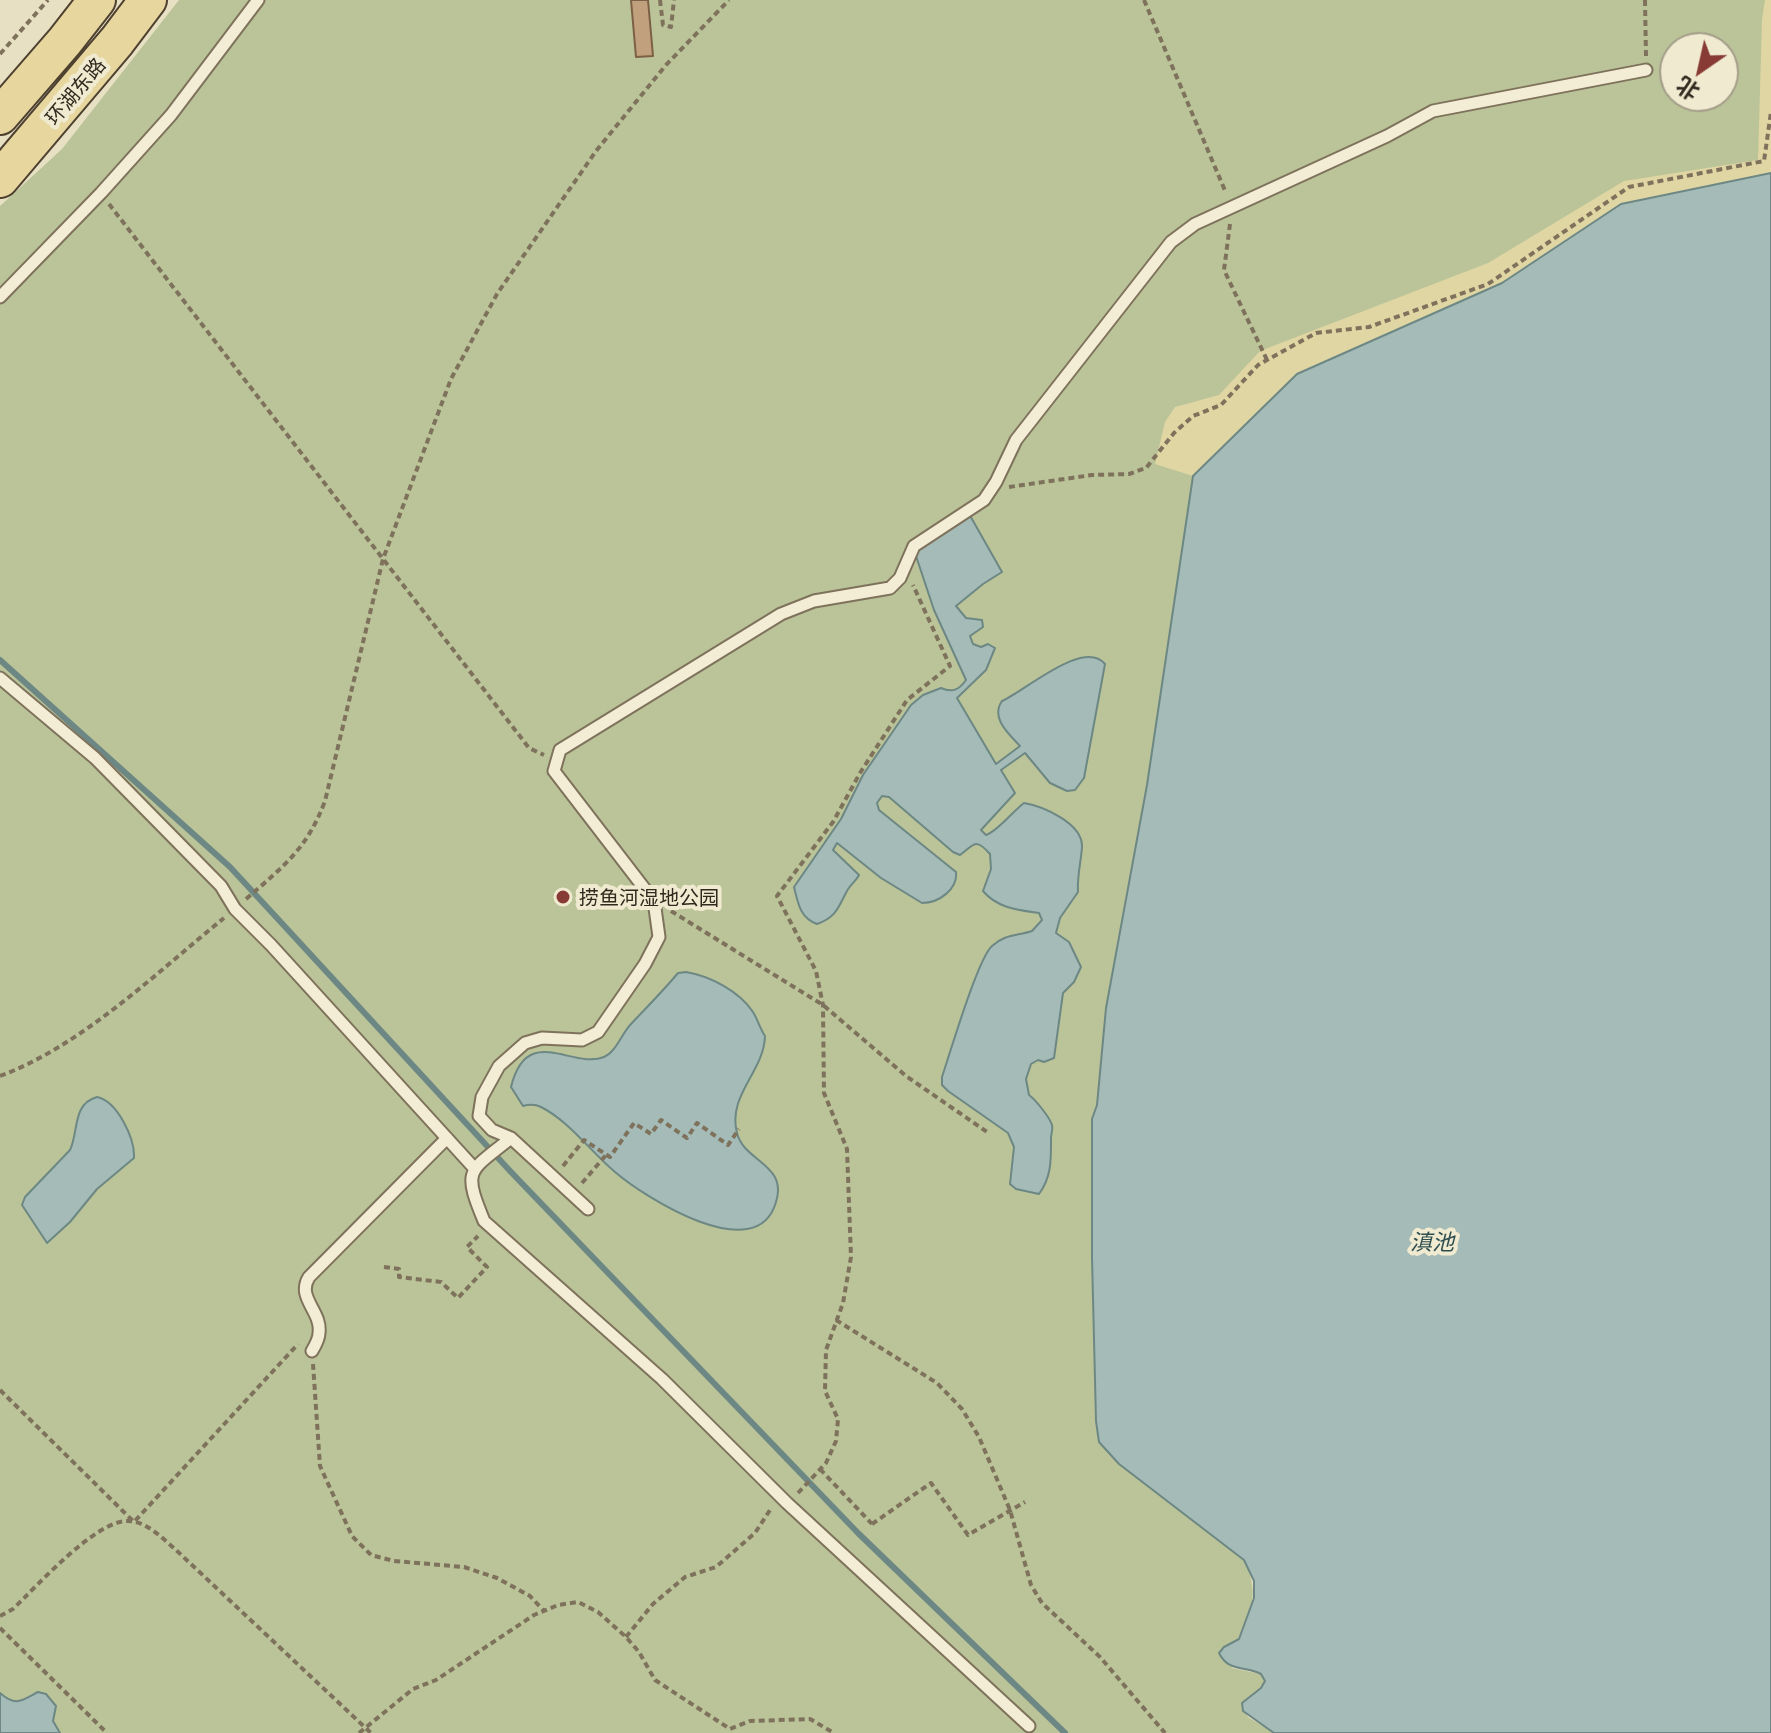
<!DOCTYPE html>
<html>
<head>
<meta charset="utf-8">
<style>
	body { margin:0 }
	#map { position:relative; width:1771px; height:1733px; overflow:hidden; background:#e8e0c3; font-family:Georgia,"Noto Sans SC",serif }
	canvas { display:block }
	.north { position:absolute; left:1659px; top:32px; width:80px; height:80px; box-sizing:border-box; background:#f0ead1; border:2px solid #a49d89; border-radius:50%; rotate:214deg; font-size:22px; font-weight:700; line-height:32px; text-align:center; color:#31291e }
	.north::after { content:''; display:block; margin:auto; width:28px; height:36px; background:#873b34; clip-path:polygon(50% 0,100% 100%,50% 72%,0 100%) }
</style>
</head>
<body>
<div id="map">
<canvas width="1771" height="1733"></canvas>
<div class="north">北</div>
</div>
<script>
const context = document.querySelector('canvas').getContext('2d');
context.lineJoin = 'round';
function fillPath(path, color) { context.fillStyle = color; context.fill(path, 'evenodd'); }
function stroke(path, color, width, dash) { context.strokeStyle = color; context.lineWidth = width; context.lineCap = dash ? 'butt' : 'round'; context.setLineDash(dash || []); context.stroke(path); }
function label(font, color, halo, rows, align = 'center') {
  context.font = font + ' Georgia,"Noto Sans SC",serif'; context.lineWidth = 8; context.setLineDash([]); context.textBaseline = 'middle'; context.strokeStyle = halo; context.fillStyle = color; for (const [text, x, y, turn = 0] of rows) {
    context.save(); context.translate(x, y); context.rotate((+turn || 0) * Math.PI / 180); context.textAlign = isNaN(turn) ? turn : align; if (halo) context.strokeText(text, 0, 0); context.fillText(text, 0, 0); context.restore();
  }
}
fillPath(new Path2D(`
	M 179,0 L 1771,0 L 1771,173 L 1621,204 L 1147,785 L 1106,1008 L 1097,1105 L 1092,1119 L 1092,1257 L 1096,1421 L 1119,1464 L 1244,1560 C 1259,1592 1253,1608 1239,1639 L 1225,1647 L 1232,1668 L 1261,1674 L 1265,1680 L 1261,1688 L 1242,1703 L 1248,1717 L 1274,1733 L 0,1733 L 0,206 L 62,149 ZM 1675,48 L 1723,48 L 1723,96 L 1675,96 Z`), '#bac498');
fillPath(new Path2D(`
	M 1765,0 L 1771,0 L 1771,173 L 1621,204 L 1502,283 L 1297,374 L 1193,476 L 1155,464 L 1165,422 L 1175,407 L 1219,395 L 1260,351 L 1488,263 L 1624,181 L 1758,160 L 1762,20 Z`), '#e0d6a3');
const water = new Path2D(`
	M 1771,173 L 1771,1733 L 1274,1733 L 1243,1711 L 1242,1703 L 1261,1688 L 1265,1681 L 1261,1674 C 1245,1666 1228,1672 1219,1653 L 1224,1647 L 1239,1639 L 1254,1598 L 1254,1581 L 1244,1560 L 1119,1464 L 1099,1442 L 1096,1421 L 1092,1257 L 1092,1119 L 1097,1105 L 1106,1008 L 1147,785 L 1193,476 L 1297,374 L 1502,283 L 1621,204 Z
	M 968,512 L 1002,572 L 983,584 L 956,606 L 966,618 L 982,620 L 983,627 L 970,636 L 973,644 L 981,647 L 988,644 L 995,648 L 986,670 L 957,698 L 996,764 L 1020,746 C 1009,734 990,718 1002,701 C 1025,691 1084,638 1105,664 L 1084,778 L 1075,790 L 1067,791 L 1050,783 L 1025,753 L 1001,770 L 1015,793 L 981,830 L 986,835 C 997,832 1013,811 1024,803 C 1042,806 1083,823 1082,847 C 1081,862 1077,876 1078,892 L 1060,918 L 1056,933 L 1069,942 L 1081,967 L 1074,982 L 1063,993 L 1054,1058 L 1044,1062 L 1038,1060 L 1031,1064 L 1026,1079 L 1029,1095 C 1036,1100 1050,1118 1052,1125 C 1053,1130 1051,1134 1051,1138 C 1051,1159 1052,1176 1039,1194 L 1016,1189 L 1010,1184 L 1014,1147 L 1008,1133 L 948,1091 L 942,1085 L 942,1077 C 950,1053 978,958 992,946 C 1005,934 1017,936 1032,931 L 1042,920 L 1039,913 C 1018,910 997,908 983,891 L 991,869 L 990,854 C 975,837 974,845 960,855 L 953,852 L 889,797 L 882,796 L 877,803 L 879,810 L 956,872 C 958,889 939,903 922,903 L 881,878 L 837,843 L 833,850 L 859,875 C 856,881 849,886 847,891 C 838,907 837,917 817,924 C 800,918 798,903 794,887 L 841,819 L 863,775 L 911,705 L 923,695 L 941,688 C 952,693 959,690 966,680 L 934,610 L 915,553 L 920,544 Z
	M 686,972 C 710,976 739,991 753,1012 C 758,1020 760,1029 765,1036 C 764,1072 727,1095 737,1133 C 744,1162 788,1164 776,1202 C 757,1269 644,1197 615,1172 C 591,1152 569,1121 541,1107 C 535,1104 530,1104 523,1106 L 511,1087 C 527,1022 572,1070 604,1057 C 616,1052 622,1033 631,1024 C 647,1007 663,991 678,973 Z
	M 97,1097 C 117,1101 135,1138 134,1158 L 97,1189 L 70,1222 L 47,1243 L 22,1205 L 25,1197 L 70,1150 C 79,1131 72,1104 97,1097 Z
	M 38,1692 L 46,1694 L 56,1706 L 53,1721 L 60,1733 L 0,1733 L 0,1693 C 16,1707 21,1701 38,1692 Z`);
fillPath(water, '#a4bbb7');
stroke(water, '#6d8884', 2);
stroke(new Path2D(`
	M 0,660 L 230,867 L 511,1172 L 858,1533 L 1065,1733`), '#6d8884', 6);
const building = new Path2D(`
	M 631,0 L 648,0 L 653,56 L 636,57 Z`);
fillPath(building, '#c1a07d');
stroke(building, '#7b6045', 2);
const service = new Path2D(`
	M 0,297 L 101,193 L 171,115 L 258,0
	M 0,678 L 95,758 L 221,886 L 235,909 L 271,945 L 475,1169
	M 511,1138 C 469,1172 462,1168 484,1221 L 662,1379 L 787,1503 L 1029,1726
	M 588,1209 L 511,1138 L 492,1130 L 479,1116 L 482,1097 L 499,1066 L 525,1043 L 542,1038 L 582,1040 L 598,1032 L 645,964 L 659,937 L 654,901 L 554,771 L 560,750 L 781,614 L 814,601 L 890,588 L 900,578 L 914,546 L 984,500 L 996,482 L 1016,440 L 1171,242 L 1195,224 L 1387,136 L 1433,111 L 1646,70
	M 312,1351 C 315,1346 319,1339 319,1333 C 322,1311 296,1298 309,1277 L 447,1138`);
const primary = new Path2D(`
	M 0,116 L 65,41 L 97,0
	M 0,179 L 117,41 L 148,0`);
stroke(service, '#7f725c', 15);
stroke(primary, '#4e4130', 40);
stroke(new Path2D(`
	M 660,0 L 663,25 L 671,27 L 674,0
	M 1144,0 L 1226,193
	M 1645,0 L 1646,56
	M 0,54 L 48,0
	M 109,204 L 529,748 L 544,755
	M 1230,224 L 1224,270 L 1267,360
	M 1009,487 L 1092,475 L 1129,474 L 1146,468 L 1174,433 L 1193,416 L 1221,405 L 1258,365 L 1316,333 L 1369,327 L 1488,284 L 1629,187 L 1764,161 L 1771,112
	M 246,899 C 284,866 307,849 325,801 L 383,559 L 451,379 L 497,294 L 596,151 L 666,65 L 729,0
	M 671,911 L 823,1005 L 906,1076 L 990,1134
	M 0,1076 C 83,1045 156,973 224,918
	M 563,1166 L 584,1140 L 610,1157 L 634,1123 L 651,1134 L 661,1120 L 687,1138 L 697,1123 L 728,1145 L 739,1129
	M 582,1183 L 606,1155
	M 384,1267 L 399,1269 L 399,1277 L 441,1282 L 458,1298 L 487,1267 L 467,1247 L 478,1236
	M 836,1320 L 937,1383 L 962,1409 L 979,1437 L 1010,1510 L 1031,1585 L 1042,1603 L 1100,1657 L 1165,1733
	M 313,1364 L 320,1466 L 352,1536 L 371,1555 L 394,1561 L 464,1567 L 497,1578 L 530,1596 L 544,1611
	M 0,1390 L 134,1522 L 298,1344
	M 820,1469 L 872,1524
	M 798,1493 L 826,1463 L 836,1441 L 838,1419 L 825,1391 L 826,1350 L 843,1303 L 851,1257 L 847,1149 L 824,1093 L 823,1005 L 816,971 L 777,896 L 833,822 L 860,773 L 907,700 L 950,666 L 913,585
	M 0,1616 L 13,1609 C 37,1586 96,1520 128,1521 C 147,1521 163,1539 176,1550 L 371,1733
	M 0,1628 L 107,1733
	M 626,1637 L 653,1604 L 685,1577 L 716,1567 L 755,1533 L 770,1510
	M 359,1733 L 413,1689 L 436,1680 L 534,1615 L 558,1605 L 578,1602 L 598,1612 L 626,1637 L 639,1652 L 655,1680 L 730,1729 L 750,1721 L 810,1719 L 834,1733`), '#7f725c', 4, [6, 4]);
stroke(service, '#f4edd5', 11);
stroke(primary, '#e7d79f', 36);
stroke(new Path2D(`
	M 872,1524 L 931,1483 L 968,1535 L 1025,1502`), '#7f725c', 4, [6, 4]);
for (const [x, y, r, color] of [
	[563,897,8,"#873b34"]
]) { const dot = new Path2D(); dot.arc(x, y, r, 0, 2 * Math.PI); context.fillStyle = color; context.fill(dot); stroke(dot, '#f0ead1', 3); }
label('20px', '#31291e', '#f0ead1', [
	["环湖东路",75,91,-50]
]);
label('20px', '#31291e', '#f0ead1', [
	["捞鱼河湿地公园",579,897]
], 'left');
label('italic 22px', '#2f4e4f', '#f0ead1', [
	["滇池",1432,1242]
]);
</script>
</body>
</html>
